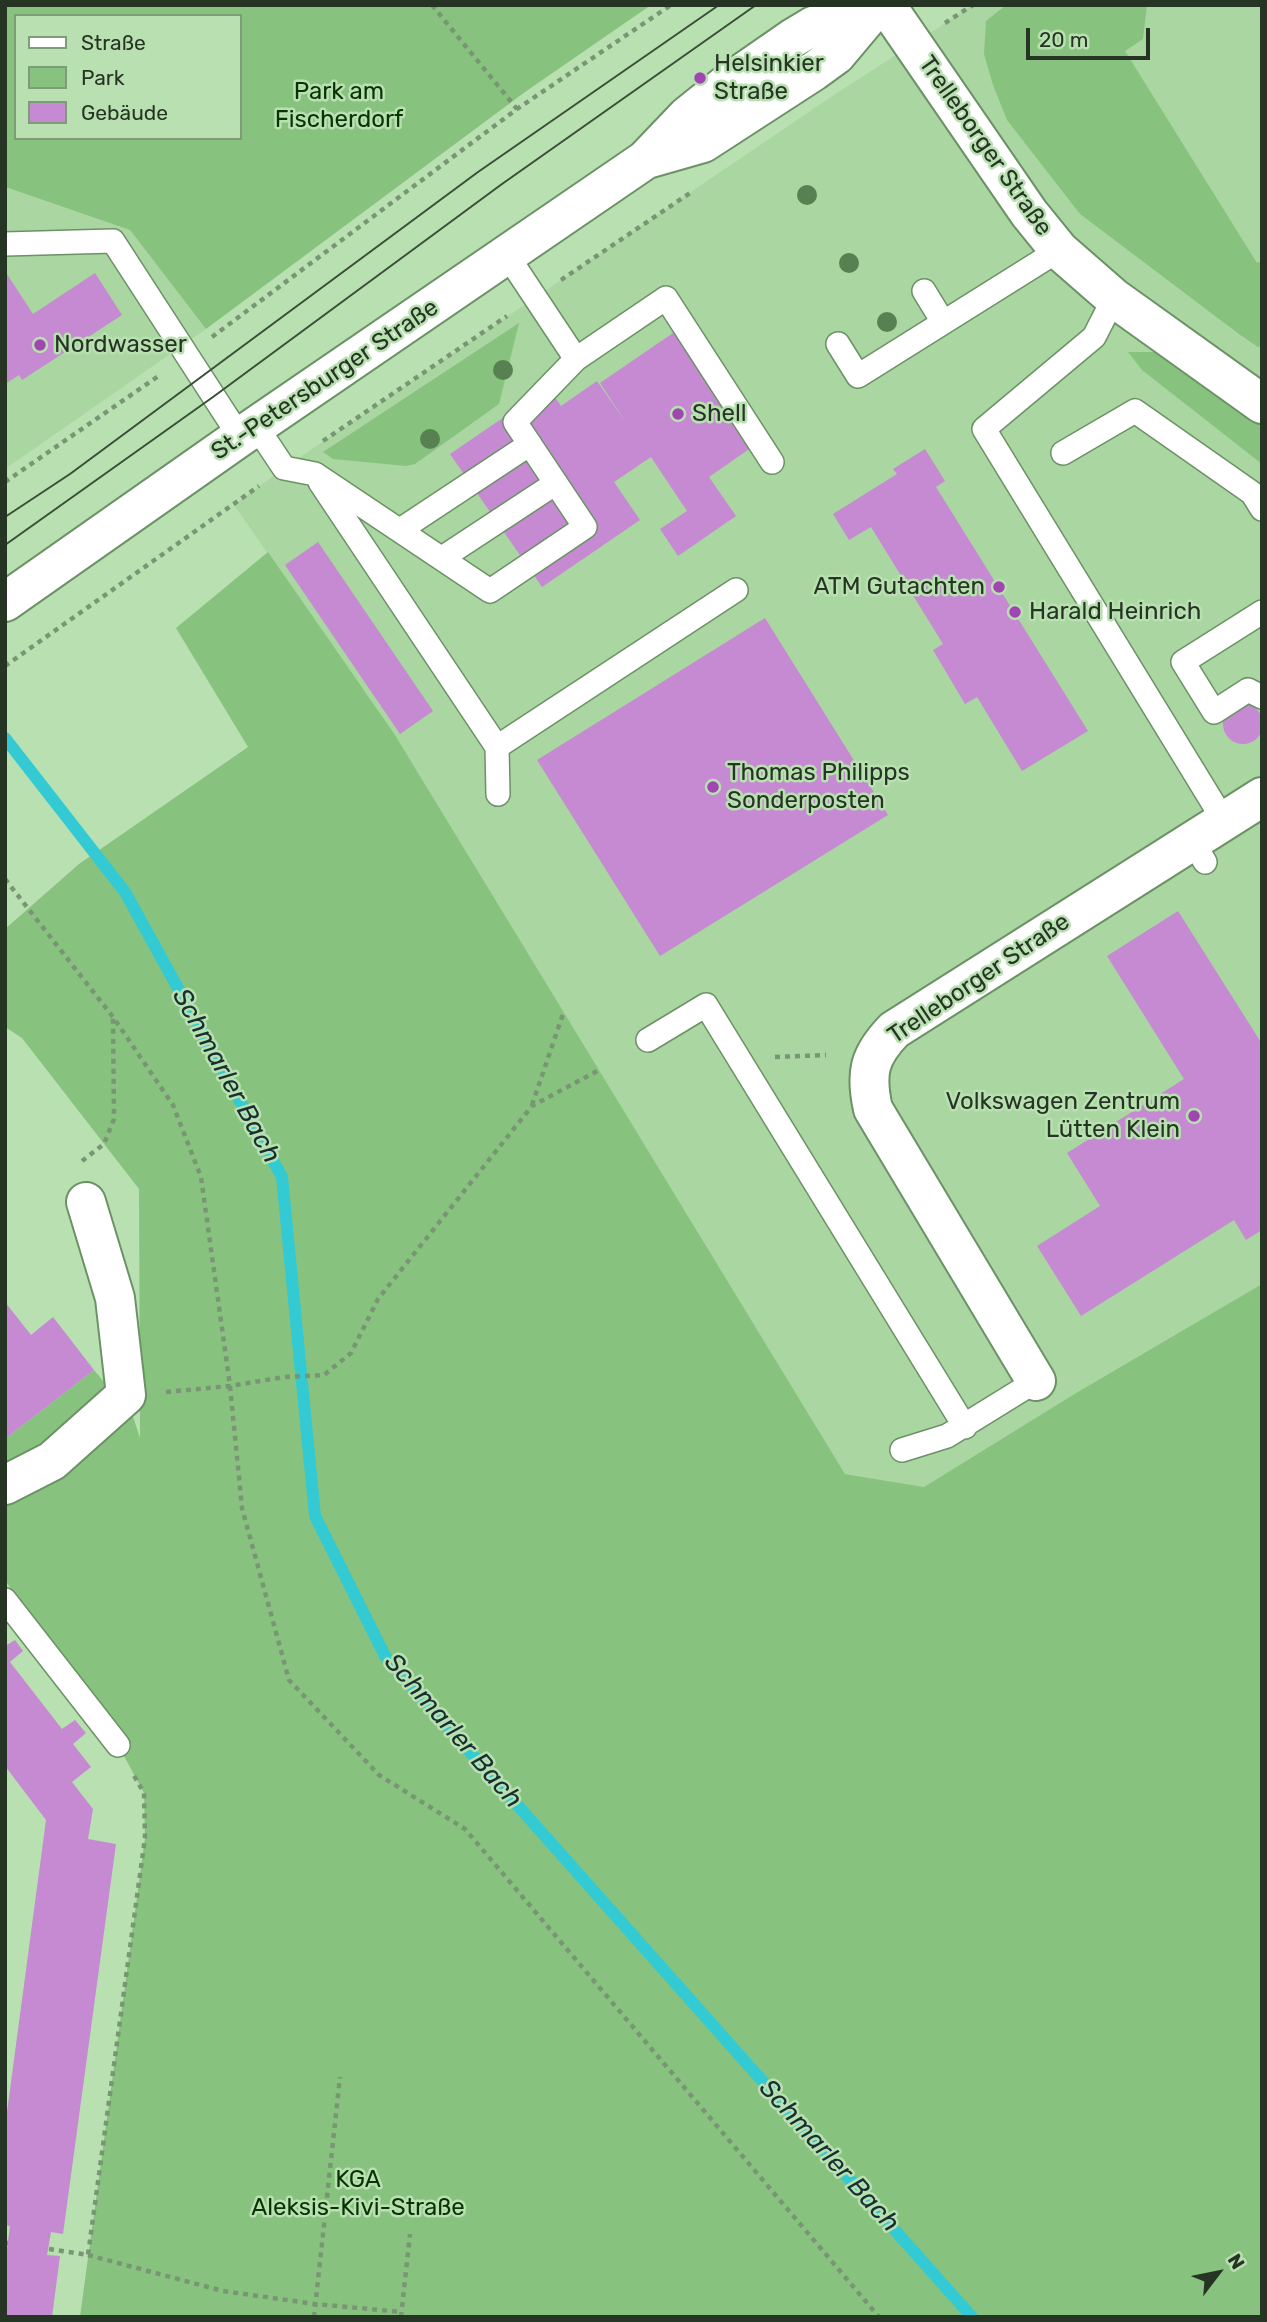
<!DOCTYPE html>
<html>
<head>
<meta charset="utf-8">
<style>
	body { margin:0 }
	#map { position:relative; width:1267px; height:2322px; overflow:hidden; background:#b8e0b1; font-family:Rubik,sans-serif }
	canvas { display:block }
	.frame { position:absolute; inset:0; border:7px solid #263523; pointer-events:none }
	.legend { position:absolute; left:14px; top:14px; width:228px; height:126px; box-sizing:border-box; background:#b8e0b1; border:2px solid #7e9c78; margin:0; padding:9px 12px; list-style:none; font-size:21px; color:#263523 }
	.legend li { display:flex; align-items:center; gap:14px; height:35px }
	.legend b { width:35px; border:2px solid #7e9c78 }
	.north { position:absolute; left:1183px; top:2238px; width:70px; height:70px; -webkit-text-stroke:5px #b8e0b1; paint-order:stroke; rotate:58deg; font-size:19px; font-weight:700; line-height:28px; text-align:center; color:#263523 }
	.north::after { content:''; display:block; margin:auto; width:24px; height:32px; background:#263523; clip-path:polygon(50% 0,100% 100%,50% 72%,0 100%) }
	.scale { position:absolute; left:1026px; top:28px; width:124px; height:32px; box-sizing:border-box; border:4px solid #263523; border-top:0; padding-left:9px; font-size:21px; line-height:24px; white-space:nowrap; color:#263523; -webkit-text-stroke:5px #b8e0b1; paint-order:stroke }
</style>
</head>
<body>
<div id="map">
<canvas width="1267" height="2322"></canvas>
<div class="frame"></div>
<ul class="legend">
<li><b style="height:9px;background:#fff"></b>Straße</li>
<li><b style="height:19px;background:#87c37e"></b>Park</li>
<li><b style="height:19px;background:#c68ad2"></b>Gebäude</li>
</ul>
<div class="north">N</div>
<div class="scale">20 m</div>
</div>
<script>
const context = document.querySelector('canvas').getContext('2d');
context.lineJoin = 'round';
function fillPath(path, color) { context.fillStyle = color; context.fill(path, 'evenodd'); }
function stroke(path, color, width, dash) { context.strokeStyle = color; context.lineWidth = width; context.lineCap = dash ? 'butt' : 'round'; context.setLineDash(dash || []); context.stroke(path); }
function label(font, color, halo, rows, align = 'center') {
  context.font = font + ' Rubik,sans-serif'; context.lineWidth = 5; context.setLineDash([]); context.textBaseline = 'middle'; context.strokeStyle = halo; context.fillStyle = color; for (const [text, x, y, turn = 0] of rows) {
    context.save(); context.translate(x, y); context.rotate((+turn || 0) * Math.PI / 180); context.textAlign = isNaN(turn) ? turn : align; if (halo) context.strokeText(text, 0, 0); context.fillText(text, 0, 0); context.restore();
  }
}
fillPath(new Path2D(`
	M 973,5 L 1262,5 L 1262,1284 L 1076,1393 L 924,1487 L 845,1474 L 395,735 L 234,505 L 284,468 L 831,97 Z
	M 7,188 L 130,230 L 206,329 L 5,469 L 5,189 Z`), '#a9d6a1');
fillPath(new Path2D(`
	M 5,5 L 651,5 L 525,92 L 206,329 L 130,230 L 8,188 L 5,189 ZM 16,16 L 240,16 L 240,138 L 16,138 Z
	M 1006,5 L 1147,5 L 1143,39 L 1125,51 L 1257,263 L 1262,261 L 1262,346 L 1258,347 L 1239,334 L 1080,214 L 1007,120 L 993,85 L 984,54 L 986,21 Z
	M 519,323 L 499,404 L 415,464 L 406,466 L 333,459 L 323,452 Z
	M 1128,352 L 1165,352 L 1262,423 L 1262,464 L 1142,370 Z
	M 268,552 L 395,735 L 845,1474 L 924,1487 L 1076,1393 L 1262,1284 L 1262,2317 L 80,2317 L 145,1838 L 144,1793 L 118,1745 L 5,1580 L 5,1485 L 126,1395 L 140,1438 L 139,1189 L 22,1038 L 5,1027 L 5,929 L 79,864 L 248,747 L 176,628 Z
	M 94,1370 L 114,1394 L 43,1453 L 5,1466 L 5,1439 Z`), '#87c37e');
stroke(new Path2D(`
	M 5,738 L 125,892 L 282,1177 L 315,1516 L 385,1656 L 972,2317`), '#33cad3', 12);
fillPath(new Path2D(`
	M 5,271 L 33,314 L 95,273 L 122,315 L 22,380 L 19,375 L 5,384 Z
	M 676,331 L 755,445 L 709,477 L 736,516 L 678,556 L 660,529 L 687,511 L 651,457 L 614,482 L 640,520 L 542,587 L 450,454 L 548,387 L 561,406 L 597,381 L 627,424 L 600,383 Z
	M 925,449 L 945,481 L 936,487 L 1088,731 L 1022,771 L 977,697 L 965,704 L 933,650 L 943,644 L 871,527 L 849,540 L 833,514 L 897,474 L 893,469 Z
	M 318,542 L 433,711 L 400,734 L 285,565 Z
	M 765,618 L 888,815 L 660,956 L 537,760 Z
	M1223 724a20 20 0 1 1 40 0a20 20 0 1 1-40 0Z
	M 1178,911 L 1262,1044 L 1262,1230 L 1246,1240 L 1234,1220 L 1081,1316 L 1037,1246 L 1100,1206 L 1067,1153 L 1184,1079 L 1107,956 Z
	M 5,1302 L 31,1335 L 53,1317 L 94,1370 L 5,1439 Z
	M 15,1640 L 23,1651 L 10,1662 L 62,1729 L 75,1720 L 86,1733 L 73,1744 L 91,1767 L 72,1782 L 93,1809 L 88,1839 L 116,1844 L 63,2234 L 51,2232 L 47,2255 L 60,2256 L 52,2317 L 5,2317 L 5,2249 L 7,2249 L 10,2226 L 5,2225 L 5,2127 L 46,1820 L 5,1766 L 5,1646 Z`), '#c68ad2');
const lane = new Path2D(`
	M 5,244 L 113,241 L 240,437
	M 507,255 L 576,359 L 666,298 L 772,462
	M 924,291 L 943,322
	M 1114,298 L 1094,337 L 984,429 L 1224,821
	M 838,344 L 858,376 L 1059,250
	M 256,426 L 284,468 L 315,474 L 490,591 L 585,527 L 515,422 L 576,359
	M 1063,453 L 1135,411 L 1252,493 L 1262,509
	M 320,482 L 497,747 L 498,794
	M 400,530 L 530,444
	M 442,558 L 556,483
	M 1262,612 L 1183,662 L 1214,712 L 1248,690 L 1262,697
	M 497,747 L 736,590
	M 1192,840 L 1205,862
	M 648,1040 L 706,1005 L 965,1427
	M 902,1450 L 947,1436 L 1036,1381
	M 5,1600 L 118,1745`);
const street = new Path2D(`
	M 886,5 L 1029,213 L 1059,250 L 1114,298 L 1262,404
	M 1036,1381 L 873,1109 C 865,1073 869,1056 894,1030 L 1262,797
	M 5,1485 L 52,1461 L 126,1395 L 115,1298 L 86,1202`);
const secondary = new Path2D(`
	M 647,159 L 703,143 L 814,71 L 836,55 L 878,5
	M 5,602 L 240,437 L 645,160 L 687,116 L 728,83 L 793,38 L 813,26 L 868,5`);
stroke(lane, '#6c9166', 26);
stroke(street, '#6c9166', 42);
stroke(secondary, '#6c9166', 42);
stroke(new Path2D(`
	M 432,5 L 517,109
	M 945,23 L 973,5
	M 561,280 L 693,191
	M 212,337 L 517,109 L 671,5
	M 323,441 L 507,316
	M 5,482 L 160,375
	M 5,666 L 259,486
	M 5,879 L 113,1017 L 173,1105 L 201,1177 L 230,1386 L 242,1508 L 289,1680 L 379,1775 L 465,1829 L 879,2317
	M 775,1057 L 826,1055
	M 532,1105 L 564,1011
	M 82,1161 L 104,1144 L 114,1119 L 113,1018
	M 166,1392 L 230,1386 L 284,1377 L 324,1375 L 351,1353 L 378,1299 L 532,1106 L 599,1070
	M 5,2243 L 8,2243
	M 49,2249 L 88,2255 L 145,1838 L 144,1793 L 133,1774
	M 88,2255 L 223,2291 L 315,2304 L 402,2312
	M 314,2317 L 340,2077
	M 401,2317 L 410,2234`), '#799674', 4.5, [5, 5]);
stroke(lane, '#fff', 23);
stroke(street, '#fff', 38);
stroke(secondary, '#fff', 38);
stroke(new Path2D(`
	M 5,517 L 70,474 L 478,172 L 719,5
	M 5,545 L 213,397 L 502,184 L 756,5`), '#3b4e38', 2);
context.fillStyle = '#578151';
for (const [x, y] of [
	[807,195],
	[849,263],
	[887,322],
	[503,370],
	[430,439]
]) { context.beginPath(); context.arc(x, y, 10, 0, 2 * Math.PI); context.fill(); }
for (const [x, y, r, color] of [
	[700,78,7,"#a046b1"],
	[40,345,7,"#a046b1"],
	[678,414,7,"#a046b1"],
	[999,587,7,"#a046b1"],
	[1015,612,7,"#a046b1"],
	[713,787,7,"#a046b1"],
	[1194,1116,7,"#a046b1"]
]) { const dot = new Path2D(); dot.arc(x, y, r, 0, 2 * Math.PI); context.fillStyle = color; context.fill(dot); stroke(dot, '#b8e0b1', 2.5); }
label('24px', '#263523', '#b8e0b1', [
	["Helsinkier",714,64],
	["Straße",714,92],
	["Nordwasser",54,345],
	["Shell",692,414],
	["ATM Gutachten",985,587,"right"],
	["Harald Heinrich",1029,612],
	["Thomas Philipps",727,773],
	["Sonderposten",727,801],
	["Volkswagen Zentrum",1180,1102,"right"],
	["Lütten Klein",1180,1130,"right"]
], 'left');
label('24px', '#083402', '#b8e0b1', [
	["Park am",339,92],
	["Fischerdorf",339,120],
	["KGA",358,2180],
	["Aleksis-Kivi-Straße",358,2208]
]);
label('24px', '#263523', '#b8e0b1', [
	["Trelleborger Straße",985,146,55],
	["St.-Petersburger Straße",325,380,-34],
	["Trelleborger Straße",979,979,-34]
]);
label('italic 26px', '#172f30', '#b8e0b1', [
	["Schmarler Bach",226,1076,61],
	["Schmarler Bach",453,1731,49],
	["Schmarler Bach",829,2156,48]
]);
</script>
</body>
</html>
